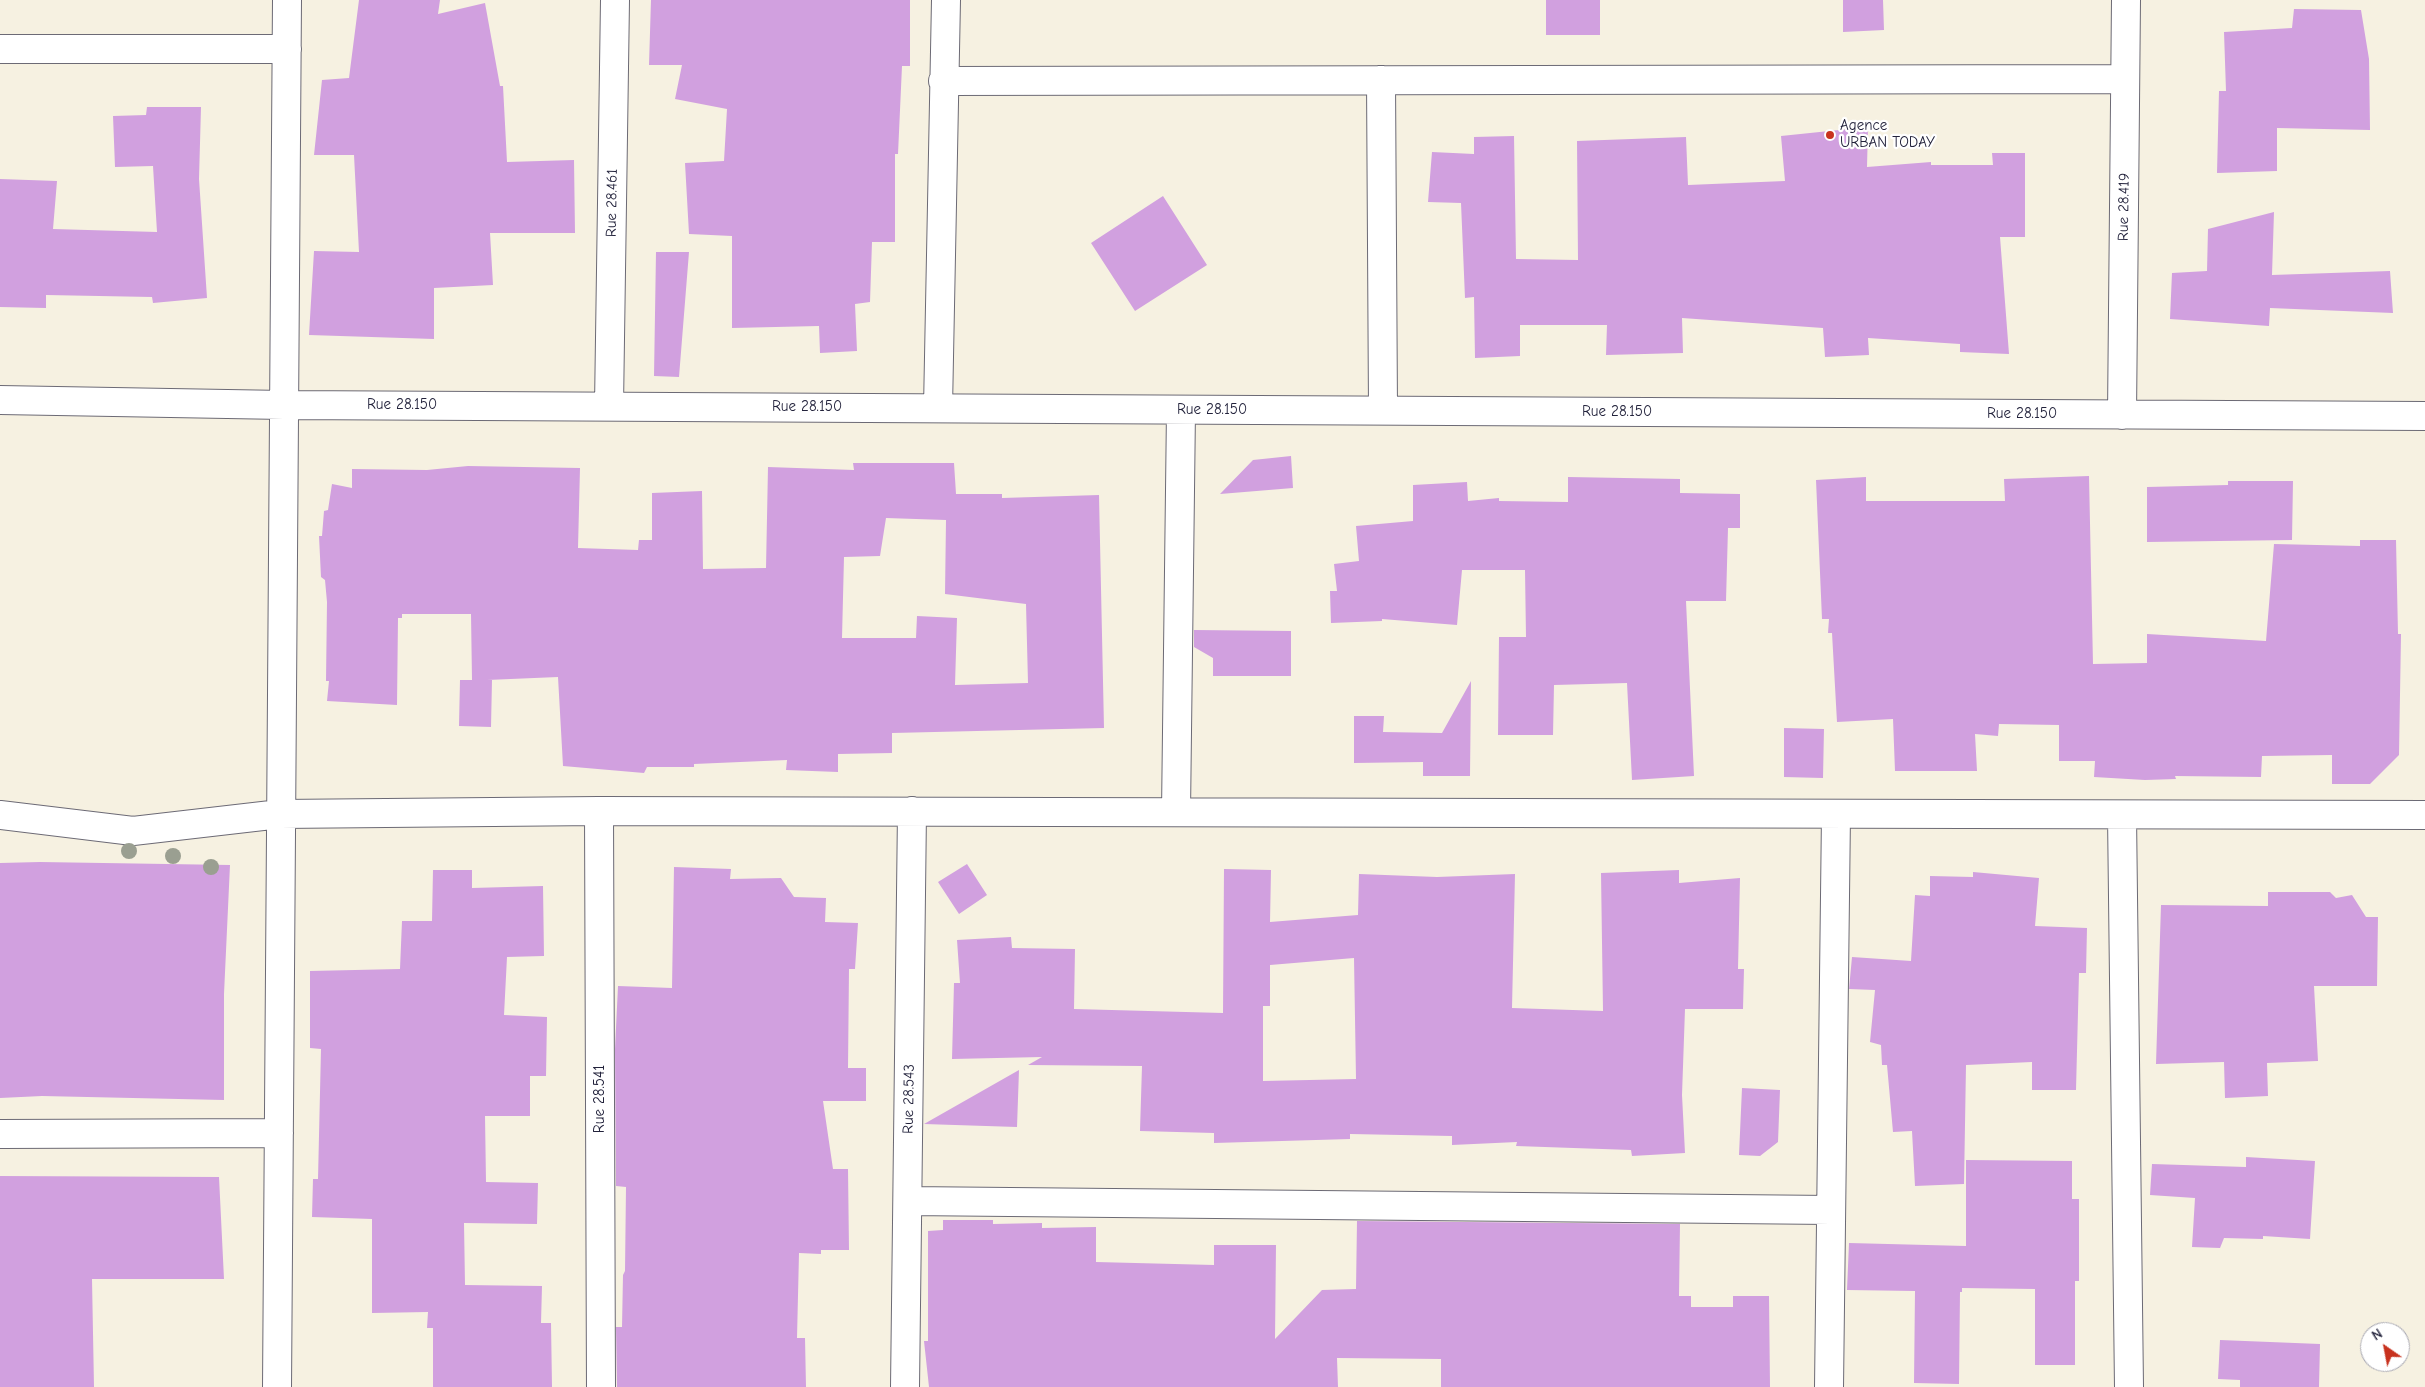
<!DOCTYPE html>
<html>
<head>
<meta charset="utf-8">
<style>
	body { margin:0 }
	#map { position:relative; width:2425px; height:1387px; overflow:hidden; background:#f6f1e1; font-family:"Comic Neue",sans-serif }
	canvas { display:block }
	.north { position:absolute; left:2360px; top:1322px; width:50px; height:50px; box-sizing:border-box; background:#fff; border:1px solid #a7a7b1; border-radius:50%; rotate:327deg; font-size:14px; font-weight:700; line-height:20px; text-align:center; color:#22223b }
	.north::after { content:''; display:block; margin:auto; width:18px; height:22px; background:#c8321e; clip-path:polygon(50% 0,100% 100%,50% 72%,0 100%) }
</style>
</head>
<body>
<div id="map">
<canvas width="2425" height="1387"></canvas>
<div class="north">N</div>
</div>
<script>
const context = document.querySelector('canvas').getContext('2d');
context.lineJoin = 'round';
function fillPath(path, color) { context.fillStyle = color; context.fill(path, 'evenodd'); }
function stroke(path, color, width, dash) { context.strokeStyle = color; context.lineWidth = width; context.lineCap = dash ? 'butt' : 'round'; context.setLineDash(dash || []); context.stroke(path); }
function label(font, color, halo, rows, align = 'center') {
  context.font = font + ' "Comic Neue",sans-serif'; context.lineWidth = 4.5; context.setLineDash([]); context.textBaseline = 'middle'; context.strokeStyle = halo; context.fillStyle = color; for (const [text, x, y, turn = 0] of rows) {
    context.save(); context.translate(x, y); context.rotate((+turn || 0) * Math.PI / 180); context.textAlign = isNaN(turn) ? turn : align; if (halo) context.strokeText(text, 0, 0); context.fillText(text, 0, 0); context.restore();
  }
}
fillPath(new Path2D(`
	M 359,0 L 440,0 L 438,14 L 485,3 L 500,86 L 503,86 L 507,162 L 574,160 L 575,233 L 490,233 L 493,285 L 434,288 L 434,339 L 309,335 L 314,251 L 359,252 L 354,155 L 314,155 L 322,80 L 349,78 Z
	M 651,0 L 910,0 L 910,66 L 902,66 L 898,154 L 895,154 L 895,242 L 872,242 L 870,302 L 855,304 L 857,351 L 820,353 L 819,326 L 732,328 L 732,236 L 689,234 L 685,163 L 724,161 L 727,109 L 675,99 L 682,65 L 649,65 Z
	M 1546,0 L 1600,0 L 1600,35 L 1546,35 Z
	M 1843,0 L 1883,0 L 1884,30 L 1843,32 Z
	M 2294,9 L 2361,10 L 2369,59 L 2370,130 L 2277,128 L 2277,171 L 2217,173 L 2219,91 L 2226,91 L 2224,32 L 2292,28 Z
	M 147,107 L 201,107 L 199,179 L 207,298 L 153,303 L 152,297 L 46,295 L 46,308 L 0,307 L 0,179 L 57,181 L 53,229 L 157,232 L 153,166 L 115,167 L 113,116 L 146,115 Z
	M 1868,127 L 1867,167 L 1931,162 L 1931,165 L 1993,165 L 1992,153 L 2025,153 L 2025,237 L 2000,237 L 2009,354 L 1960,352 L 1960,344 L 1868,338 L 1869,355 L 1825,357 L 1823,328 L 1682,318 L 1683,353 L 1606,355 L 1607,325 L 1520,325 L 1520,356 L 1475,358 L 1474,297 L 1465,298 L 1461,203 L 1428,202 L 1432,152 L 1474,154 L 1474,137 L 1514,136 L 1516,259 L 1578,260 L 1577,141 L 1686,137 L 1688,185 L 1785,181 L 1781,136 Z
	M 1163,196 L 1207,265 L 1135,311 L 1091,243 Z
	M 2274,212 L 2272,275 L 2390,271 L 2393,313 L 2270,308 L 2269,326 L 2170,319 L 2172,273 L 2207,271 L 2208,229 Z
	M 656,252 L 689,252 L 679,377 L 654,376 Z
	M 1291,456 L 1293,488 L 1220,494 L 1253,460 Z
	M 853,463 L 954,463 L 956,494 L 1002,494 L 1002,498 L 1099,495 L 1104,728 L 892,733 L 892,753 L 838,754 L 838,772 L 786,770 L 787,760 L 694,764 L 694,767 L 647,767 L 644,773 L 563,766 L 558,677 L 487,680 L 492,680 L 491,727 L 459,726 L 460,680 L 472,680 L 471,614 L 402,614 L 402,618 L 398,618 L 397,705 L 327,701 L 329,681 L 326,681 L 327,602 L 325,580 L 321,577 L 319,536 L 322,536 L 324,511 L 328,510 L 332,484 L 352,488 L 352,469 L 427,470 L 468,466 L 580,468 L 578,548 L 638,550 L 639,540 L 652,540 L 652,493 L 702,491 L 703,569 L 766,568 L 768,467 L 854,470 ZM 886,518 L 946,520 L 945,594 L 1026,604 L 1028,683 L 955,685 L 957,618 L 917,616 L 916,638 L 842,638 L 844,557 L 880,556 Z
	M 2089,476 L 2093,664 L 2147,663 L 2147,634 L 2266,641 L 2274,544 L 2360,546 L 2360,540 L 2396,540 L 2398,634 L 2401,634 L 2399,755 L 2370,784 L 2332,784 L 2332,755 L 2262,756 L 2261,777 L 2175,776 L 2176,779 L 2145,780 L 2094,777 L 2095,761 L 2059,761 L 2059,725 L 1999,724 L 1998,736 L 1975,734 L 1977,771 L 1895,771 L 1893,719 L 1837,722 L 1832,633 L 1828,633 L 1829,619 L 1822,619 L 1816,480 L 1866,477 L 1866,501 L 2005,501 L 2004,479 Z
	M 1568,477 L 1680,479 L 1680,493 L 1740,494 L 1740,528 L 1728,528 L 1726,601 L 1686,601 L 1694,776 L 1632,780 L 1627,683 L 1554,685 L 1553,735 L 1498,735 L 1499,637 L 1526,637 L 1525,570 L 1462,570 L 1457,625 L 1382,619 L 1382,621 L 1331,623 L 1330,591 L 1337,591 L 1334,564 L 1359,561 L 1356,526 L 1413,521 L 1413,485 L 1467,482 L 1468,501 L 1499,498 L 1499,501 L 1568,502 Z
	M 2228,481 L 2293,481 L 2292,540 L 2147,542 L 2147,487 L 2228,485 Z
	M 1194,630 L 1291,631 L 1291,676 L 1213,676 L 1213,658 L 1194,647 Z
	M 1471,681 L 1470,776 L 1423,776 L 1423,762 L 1354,763 L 1354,716 L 1384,716 L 1383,732 L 1442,733 Z
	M 1784,728 L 1824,729 L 1823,778 L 1784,777 Z
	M 40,862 L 230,865 L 224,994 L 224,1100 L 42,1096 L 0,1098 L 0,863 Z
	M 967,864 L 987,895 L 959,914 L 938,882 Z
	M 674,867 L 731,869 L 730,879 L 781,878 L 794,897 L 826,898 L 825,922 L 858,923 L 855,969 L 849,969 L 848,1068 L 866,1068 L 866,1101 L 823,1101 L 833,1169 L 848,1169 L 849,1250 L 821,1250 L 821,1254 L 799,1253 L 797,1338 L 805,1338 L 806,1387 L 617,1387 L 616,1327 L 622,1327 L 623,1275 L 625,1271 L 626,1187 L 616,1186 L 615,1049 L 618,986 L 672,988 Z
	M 1224,869 L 1271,870 L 1270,922 L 1358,915 L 1359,874 L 1437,877 L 1515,874 L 1512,1008 L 1603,1011 L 1601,873 L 1679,870 L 1679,883 L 1740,878 L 1738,969 L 1744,969 L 1743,1009 L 1685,1009 L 1682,1095 L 1685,1153 L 1632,1156 L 1631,1150 L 1516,1146 L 1517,1142 L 1452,1145 L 1452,1136 L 1350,1134 L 1350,1139 L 1214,1143 L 1214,1133 L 1140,1131 L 1142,1066 L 1028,1065 L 1042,1057 L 952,1059 L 954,983 L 960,983 L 957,940 L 1011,937 L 1012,948 L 1075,949 L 1074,1009 L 1223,1013 ZM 1354,958 L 1356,1079 L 1263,1081 L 1263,1006 L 1270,1006 L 1270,965 Z
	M 433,870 L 472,870 L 472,888 L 543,886 L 544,956 L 507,957 L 504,1015 L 547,1017 L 546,1076 L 530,1076 L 530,1116 L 485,1116 L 486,1182 L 538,1183 L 537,1224 L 464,1223 L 465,1285 L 542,1286 L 541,1323 L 551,1323 L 552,1387 L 433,1387 L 433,1328 L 427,1328 L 428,1312 L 372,1313 L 372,1219 L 312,1217 L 313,1179 L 318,1179 L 321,1049 L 310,1048 L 310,971 L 400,969 L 402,921 L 432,921 Z
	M 1973,872 L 2039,878 L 2035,926 L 2087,928 L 2086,973 L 2079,973 L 2076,1090 L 2032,1090 L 2032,1062 L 1966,1065 L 1964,1184 L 1915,1186 L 1912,1131 L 1893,1132 L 1887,1065 L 1882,1065 L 1881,1045 L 1870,1042 L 1875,990 L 1849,989 L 1852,957 L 1911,961 L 1915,895 L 1930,896 L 1930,876 L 1973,877 Z
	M 2268,892 L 2330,892 L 2336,898 L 2352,895 L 2366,917 L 2378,917 L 2377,986 L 2314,986 L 2318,1061 L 2267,1063 L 2268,1096 L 2225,1098 L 2224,1062 L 2156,1064 L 2161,905 L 2268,906 Z
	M 1019,1070 L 1017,1127 L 924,1124 Z
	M 1742,1088 L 1780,1090 L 1778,1142 L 1760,1156 L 1739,1155 Z
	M 2246,1157 L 2315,1161 L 2310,1239 L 2263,1236 L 2263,1239 L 2224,1238 L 2220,1248 L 2192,1247 L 2195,1198 L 2150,1195 L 2152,1164 L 2246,1167 Z
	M 1966,1160 L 2072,1161 L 2072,1199 L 2079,1199 L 2079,1281 L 2075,1281 L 2075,1365 L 2035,1365 L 2035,1289 L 1962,1288 L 1962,1292 L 1960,1292 L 1959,1384 L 1914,1383 L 1915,1291 L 1847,1290 L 1849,1243 L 1966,1246 Z
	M 0,1176 L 219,1177 L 224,1279 L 92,1279 L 94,1387 L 0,1387 Z
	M 943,1220 L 993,1220 L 993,1224 L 1042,1223 L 1042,1228 L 1096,1227 L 1096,1262 L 1214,1265 L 1214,1245 L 1276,1245 L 1275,1339 L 1322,1290 L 1356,1289 L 1357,1221 L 1680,1224 L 1679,1296 L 1691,1296 L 1691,1307 L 1733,1307 L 1733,1296 L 1769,1296 L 1770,1387 L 1441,1387 L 1441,1359 L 1337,1358 L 1338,1387 L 929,1387 L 924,1341 L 928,1341 L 928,1231 L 943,1230 Z
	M 2220,1340 L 2320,1344 L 2319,1387 L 2240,1387 L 2240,1380 L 2218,1379 Z`), '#d1a0df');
const minor = new Path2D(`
	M 0,49 L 287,49
	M 1381,80 L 1383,410
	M 943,81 L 2125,79
	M 0,400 L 284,405 L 2425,416
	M 609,406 L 615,0
	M 938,408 L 946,0
	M 2122,415 L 2126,0
	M 599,811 L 601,1387
	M 1176,812 L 1181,410
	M 0,815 L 133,831 L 280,814 L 599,811 L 2425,815
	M 2122,815 L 2129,1387
	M 0,1134 L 279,1133
	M 908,1201 L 1831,1210
	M 277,1387 L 287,0
	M 905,1387 L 912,811
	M 1829,1387 L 1836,814`);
stroke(minor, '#6c6a75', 30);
stroke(minor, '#fff', 28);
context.fillStyle = '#9a9f91';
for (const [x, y] of [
	[129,851],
	[173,856],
	[211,867]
]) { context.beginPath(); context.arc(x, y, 8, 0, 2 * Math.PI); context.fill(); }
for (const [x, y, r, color] of [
	[1830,135,5,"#c8321e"]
]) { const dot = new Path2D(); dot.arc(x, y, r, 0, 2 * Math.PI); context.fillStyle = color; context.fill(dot); stroke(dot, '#fff', 2); }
label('15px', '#22223b', '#fff', [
	["Agence",1840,126],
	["URBAN TODAY",1840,143]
], 'left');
label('15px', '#22223b', '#fff', [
	["Rue 28.461",612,203,-89],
	["Rue 28.419",2124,207,-89],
	["Rue 28.150",402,405],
	["Rue 28.150",807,407],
	["Rue 28.150",1212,410],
	["Rue 28.150",1617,412],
	["Rue 28.150",2022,414],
	["Rue 28.541",600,1099,-90],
	["Rue 28.543",909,1099,-89]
]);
</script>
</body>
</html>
